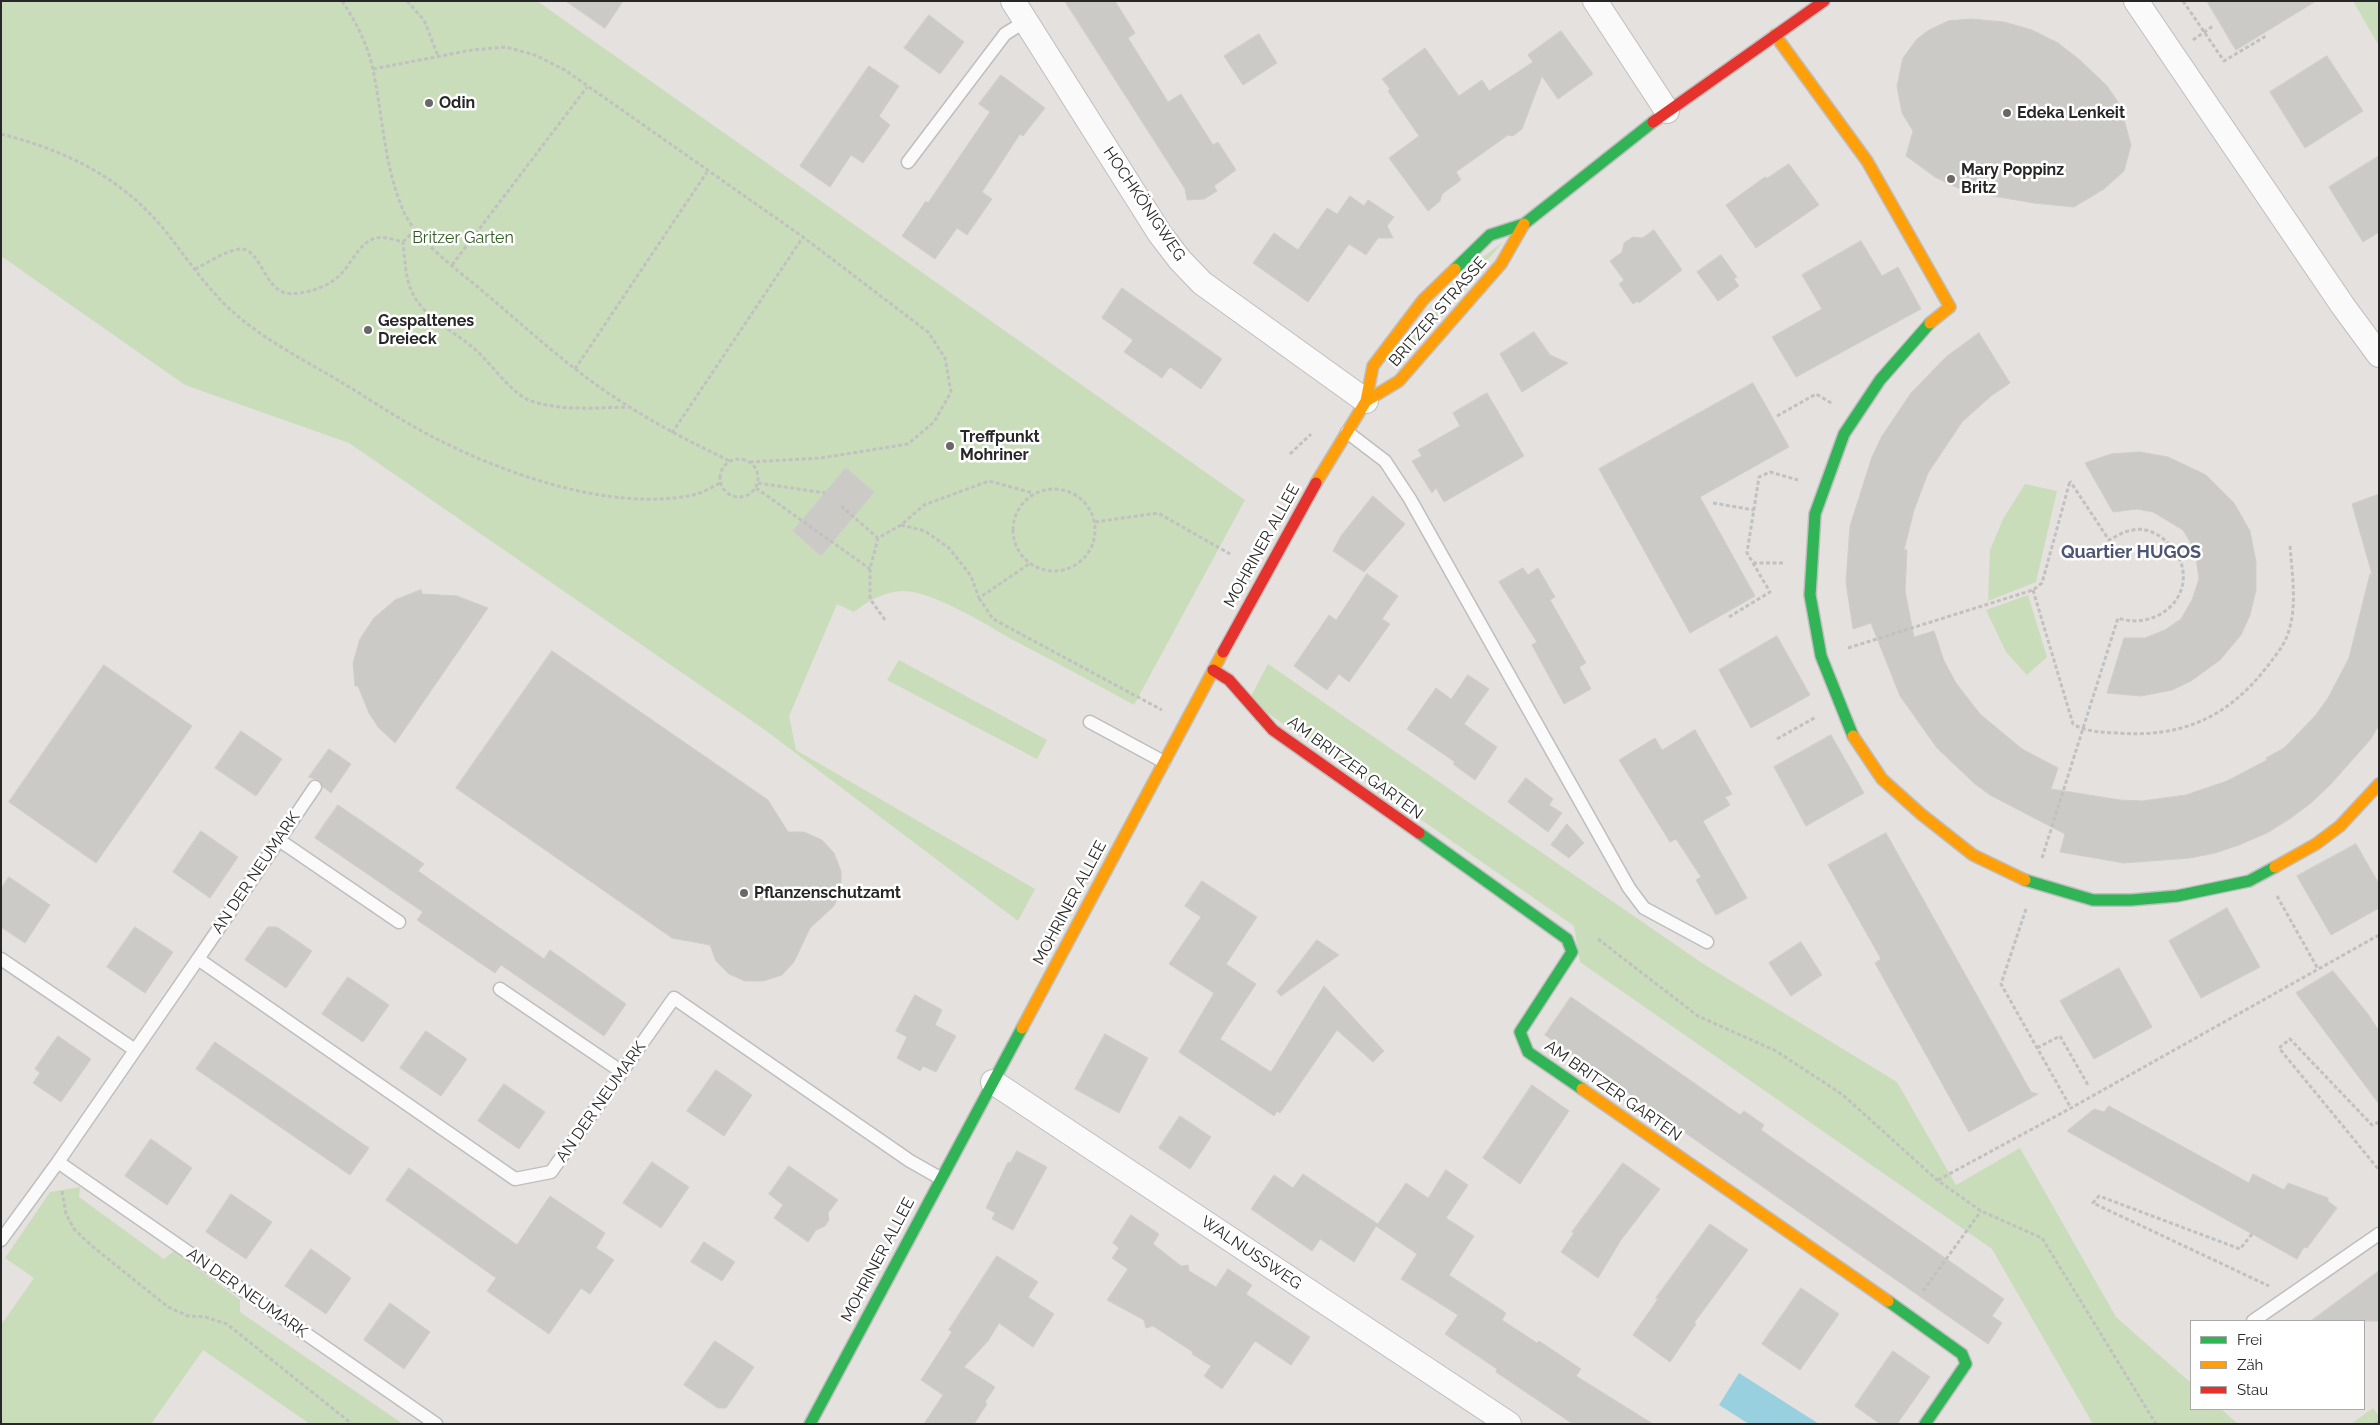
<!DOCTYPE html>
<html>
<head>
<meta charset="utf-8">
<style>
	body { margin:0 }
	#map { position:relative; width:2380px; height:1425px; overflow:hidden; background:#e4e1de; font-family:Raleway,sans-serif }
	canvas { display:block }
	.frame { position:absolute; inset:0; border:2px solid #272727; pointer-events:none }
	.legend { position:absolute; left:2190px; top:1320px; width:175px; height:90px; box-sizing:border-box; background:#fff; border:1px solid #a9a9a9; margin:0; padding:6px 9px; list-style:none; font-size:15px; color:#272727 }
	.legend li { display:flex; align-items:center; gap:10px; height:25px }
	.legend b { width:25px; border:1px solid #a9a9a9 }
</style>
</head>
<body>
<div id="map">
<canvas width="2380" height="1425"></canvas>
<div class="frame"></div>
<ul class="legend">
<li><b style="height:6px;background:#30b455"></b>Frei</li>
<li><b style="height:6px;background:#ff9f0a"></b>Zäh</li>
<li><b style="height:6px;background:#e5322d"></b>Stau</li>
</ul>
</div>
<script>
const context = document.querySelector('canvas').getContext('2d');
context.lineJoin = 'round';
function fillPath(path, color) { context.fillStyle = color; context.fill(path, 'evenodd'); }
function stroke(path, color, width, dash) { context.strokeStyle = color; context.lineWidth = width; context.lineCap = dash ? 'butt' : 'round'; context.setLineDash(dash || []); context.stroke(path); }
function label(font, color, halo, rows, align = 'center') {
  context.font = font + ' Raleway,sans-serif'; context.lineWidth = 5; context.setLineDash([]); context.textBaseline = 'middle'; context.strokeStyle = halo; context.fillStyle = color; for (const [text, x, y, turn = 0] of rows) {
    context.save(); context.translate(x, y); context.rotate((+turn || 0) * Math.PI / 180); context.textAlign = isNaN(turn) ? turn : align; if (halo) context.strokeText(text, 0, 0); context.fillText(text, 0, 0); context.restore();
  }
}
fillPath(new Path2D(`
	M 1,1 L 537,1 L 1245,500 L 1134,705 C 1094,683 1054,661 1013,640 C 987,625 931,590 902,591 C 883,592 868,601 854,612 L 837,604 L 789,716 L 796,750 L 1035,889 L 1018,921 L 765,730 L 349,443 L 185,385 L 1,256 Z
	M 2353,1 L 2379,1 L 2379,46 Z
	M 1503,242 L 1412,348 L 1403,342 L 1475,263 Z
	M 2025,484 L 2057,491 L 2036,582 L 1988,601 L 1990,550 L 2003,519 Z
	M 2028,595 L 2047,657 L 2027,675 L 2006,652 L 1986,610 Z
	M 899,660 L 1047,740 L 1037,759 L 887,680 Z
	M 1268,664 L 1702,963 L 1897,1082 L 1956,1185 L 2020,1148 L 2116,1317 L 2191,1383 L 2191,1409 L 2221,1409 L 2238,1424 L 2093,1424 L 1992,1249 L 1580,962 L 1574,926 L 1249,700 Z
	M 80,1187 L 79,1197 L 164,1259 L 174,1251 L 240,1300 L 240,1312 L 403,1424 L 310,1424 L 203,1350 L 151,1424 L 1,1424 L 1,1325 L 34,1278 L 5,1258 L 50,1192 Z
	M 2373,1408 L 2379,1416 L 2379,1424 L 2351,1424 Z`), '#caddba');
fillPath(new Path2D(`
	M 1739,1373 L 1819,1424 L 1749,1424 L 1719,1405 Z`), '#98d0df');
const building = new Path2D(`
	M 566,1 L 623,1 L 605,28 Z
	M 1065,1 L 1115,1 L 1135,33 L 1128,38 L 1168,102 L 1181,94 L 1213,145 L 1218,142 L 1236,170 L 1214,186 L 1217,191 L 1204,199 L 1187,200 L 1185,189 Z
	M 2207,1 L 2316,1 L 2236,50 Z
	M 929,15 L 964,42 L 940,74 L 904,48 Z
	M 1971,19 L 2004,22 L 2032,30 L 2058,43 L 2081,61 L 2107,86 L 2120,105 L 2131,145 L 2124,171 L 2104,189 L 2074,207 L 2034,203 L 1964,191 L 1935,177 L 1906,156 L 1913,131 L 1902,113 L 1897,86 L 1903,58 L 1917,39 L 1929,30 L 1948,21 Z
	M 1561,31 L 1593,74 L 1558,99 L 1542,76 L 1522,129 L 1513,136 L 1508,135 L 1456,172 L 1461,180 L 1442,194 L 1440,201 L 1428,211 L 1389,158 L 1419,136 L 1388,91 L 1390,89 L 1382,79 L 1425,48 L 1459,96 L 1482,80 L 1489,91 L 1533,62 L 1528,55 Z
	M 1259,34 L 1277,63 L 1243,85 L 1224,56 Z
	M 2327,56 L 2363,111 L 2305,148 L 2270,92 Z
	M 869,66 L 899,86 L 879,116 L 890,125 L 863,163 L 851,155 L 830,187 L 800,166 Z
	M 1001,75 L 1045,108 L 1023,136 L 1020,134 L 982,192 L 992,199 L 967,235 L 957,228 L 935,259 L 902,236 L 926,201 L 928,203 L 990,112 L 979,104 Z
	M 2379,156 L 2379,232 L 2363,242 L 2329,187 Z
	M 1789,164 L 1819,205 L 1756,248 L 1726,205 L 1765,177 L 1767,178 Z
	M 1350,196 L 1364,206 L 1368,200 L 1394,217 L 1387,226 L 1393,238 L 1378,238 L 1366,255 L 1349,244 L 1308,302 L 1253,263 L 1274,233 L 1298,250 L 1327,208 L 1337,214 Z
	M 1654,230 L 1682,270 L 1639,303 L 1638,301 L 1633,304 L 1619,284 L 1624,280 L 1610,261 L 1622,252 L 1624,243 L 1633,237 L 1642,238 Z
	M 1861,241 L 1882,276 L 1898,267 L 1921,309 L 1796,377 L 1772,337 L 1822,309 L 1802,275 Z
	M 1721,255 L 1737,277 L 1734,279 L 1739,286 L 1718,301 L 1697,272 Z
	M 1122,288 L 1222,359 L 1201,389 L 1170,367 L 1162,378 L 1124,352 L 1133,340 L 1102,318 Z
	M 1534,332 L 1550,355 L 1568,363 L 1522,392 L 1500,354 Z
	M 1979,333 L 2010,383 L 1991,396 L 1962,422 L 1928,473 L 1914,510 L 1904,550 L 1907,550 L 1905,591 L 1914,637 L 1934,631 L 1944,661 L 1956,683 L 1980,714 L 2022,749 L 2058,768 L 2051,789 L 2120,800 L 2142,801 L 2186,795 L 2227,781 L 2267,760 L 2266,758 L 2284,748 L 2315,716 L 2328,698 L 2349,658 L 2370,574 L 2372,574 L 2352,504 L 2379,494 L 2379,574 L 2376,575 L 2379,575 L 2379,725 L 2370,740 L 2330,785 L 2311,803 L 2291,818 L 2267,833 L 2239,845 L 2215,853 L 2190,858 L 2124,863 L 2060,852 L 2065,834 L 1990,795 L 1975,784 L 1937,748 L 1900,696 L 1871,623 L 1853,629 L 1846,582 L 1850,526 L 1872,457 L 1882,436 L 1911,393 L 1946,357 Z
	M 1753,383 L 1789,447 L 1700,497 L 1755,596 L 1690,633 L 1599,469 Z
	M 1487,393 L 1524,456 L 1444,502 L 1436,488 L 1432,493 L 1412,461 L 1422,456 L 1418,450 L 1460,426 L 1453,413 Z
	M 2140,452 L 2168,457 L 2206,475 L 2234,503 L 2250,531 L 2256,562 L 2256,590 L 2250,615 L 2241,635 L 2220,660 L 2191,681 L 2172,690 L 2141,696 L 2107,693 L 2124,638 L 2145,638 L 2165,630 L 2181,619 L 2192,600 L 2199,579 L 2195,550 L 2183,530 L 2153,512 L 2137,509 L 2113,512 L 2085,463 L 2111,454 Z
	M 846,468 L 874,492 L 821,556 L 793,531 Z
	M 1373,496 L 1405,524 L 1364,572 L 1333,551 L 1341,536 Z
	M 1523,568 L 1528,575 L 1538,568 L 1555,597 L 1550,600 L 1586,663 L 1579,667 L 1591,689 L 1564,704 L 1532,645 L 1537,642 L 1499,582 Z
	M 1367,574 L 1398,596 L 1382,619 L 1390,624 L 1349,682 L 1339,674 L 1327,690 L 1294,666 L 1329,615 L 1336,620 Z
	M 421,590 L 422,594 L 457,596 L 488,608 L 395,743 L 378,727 L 369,713 L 358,686 L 355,686 L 353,663 L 360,639 L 374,618 L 395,600 Z
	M 1777,636 L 1810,695 L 1751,728 L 1719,670 Z
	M 552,651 L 768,800 L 788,832 L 804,832 L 822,840 L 834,853 L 841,871 L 841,889 L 834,906 L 810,928 L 794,962 L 782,975 L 763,981 L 745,981 L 729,974 L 716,961 L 710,945 L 672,938 L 456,788 Z
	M 104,665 L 192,726 L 96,863 L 9,802 Z
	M 1468,675 L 1489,689 L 1464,724 L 1497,747 L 1475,780 L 1453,764 L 1455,762 L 1407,729 L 1436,688 L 1451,699 Z
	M 1695,730 L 1732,794 L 1725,797 L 1730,805 L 1703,821 L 1747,898 L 1716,915 L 1696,880 L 1701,877 L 1676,839 L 1670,842 L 1619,760 L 1655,738 L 1662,750 Z
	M 241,731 L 282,759 L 256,796 L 215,768 Z
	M 1831,735 L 1864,793 L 1806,826 L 1774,767 Z
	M 329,749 L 351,764 L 331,793 L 323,787 L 320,781 L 309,777 Z
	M 1526,778 L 1553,799 L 1549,805 L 1562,813 L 1548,832 L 1508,802 Z
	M 338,805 L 424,864 L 418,871 L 544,959 L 550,950 L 626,1004 L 604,1036 L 501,965 L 495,973 L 445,939 L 417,920 L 423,912 L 315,838 Z
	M 1567,824 L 1584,843 L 1569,858 L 1551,845 Z
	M 201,831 L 238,857 L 210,898 L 173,872 Z
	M 1886,833 L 2031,1092 L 2038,1094 L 1969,1132 L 1875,963 L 1881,959 L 1828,865 Z
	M 2356,844 L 2379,884 L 2379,908 L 2331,935 L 2297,876 Z
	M 9,877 L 50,905 L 25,943 L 1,927 L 1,889 Z
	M 1202,881 L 1257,917 L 1226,964 L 1256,984 L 1220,1039 L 1271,1072 L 1324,986 L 1384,1051 L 1373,1062 L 1337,1030 L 1280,1113 L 1277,1111 L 1274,1116 L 1179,1052 L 1214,993 L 1169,964 L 1201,917 L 1185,906 Z
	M 2227,908 L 2260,967 L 2201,998 L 2169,941 Z
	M 135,927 L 173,952 L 145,993 L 107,967 Z
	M 268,927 L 277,927 L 312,951 L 286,988 L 245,960 Z
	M 1317,940 L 1339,955 L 1281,996 L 1277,992 Z
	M 1801,942 L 1822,975 L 1791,996 L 1769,963 Z
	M 2119,968 L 2152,1027 L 2094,1059 L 2060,1001 Z
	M 2333,971 L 2368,1014 L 2379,1031 L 2379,1104 L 2296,993 Z
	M 348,977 L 389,1005 L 363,1042 L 322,1014 Z
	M 915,995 L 942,1010 L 935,1025 L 956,1036 L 936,1072 L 923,1066 L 920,1071 L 897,1058 L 907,1037 L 896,1031 Z
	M 1571,997 L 1740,1115 L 1744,1111 L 1764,1125 L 1761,1130 L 2004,1299 L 1992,1316 L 2002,1323 L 1988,1344 L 1545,1035 Z
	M 426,1031 L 467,1059 L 441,1096 L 400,1068 Z
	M 1105,1034 L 1148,1058 L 1119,1113 L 1075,1089 Z
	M 58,1036 L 91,1059 L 61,1102 L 33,1083 L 40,1073 L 35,1069 Z
	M 215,1042 L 369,1148 L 350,1175 L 196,1069 Z
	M 716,1070 L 752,1095 L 724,1136 L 687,1111 Z
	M 504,1084 L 545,1112 L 519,1149 L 478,1121 Z
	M 1532,1085 L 1569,1111 L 1520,1184 L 1483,1158 Z
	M 2109,1106 L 2249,1183 L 2253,1174 L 2284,1190 L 2288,1183 L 2328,1198 L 2328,1201 L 2337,1208 L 2307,1248 L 2304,1247 L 2297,1259 L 2067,1131 L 2094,1109 L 2104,1112 Z
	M 1180,1116 L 1211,1137 L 1190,1169 L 1159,1148 Z
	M 151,1139 L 192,1168 L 167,1205 L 125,1176 Z
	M 1017,1151 L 1047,1167 L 1013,1230 L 992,1219 L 995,1213 L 986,1208 L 1008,1162 L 1010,1163 Z
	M 652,1162 L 689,1187 L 661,1228 L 623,1203 Z
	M 1623,1163 L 1660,1189 L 1621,1240 L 1598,1278 L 1561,1252 L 1574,1233 L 1572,1232 Z
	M 789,1166 L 838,1200 L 828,1213 L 829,1220 L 825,1226 L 816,1230 L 808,1242 L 774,1218 L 783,1205 L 769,1194 Z
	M 409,1168 L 517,1245 L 550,1196 L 605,1233 L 596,1248 L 614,1260 L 590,1294 L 581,1288 L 549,1334 L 487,1291 L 496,1278 L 386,1200 Z
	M 1446,1170 L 1468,1185 L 1446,1218 L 1474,1236 L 1449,1275 L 1506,1313 L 1502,1320 L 1537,1343 L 1539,1341 L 1581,1369 L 1576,1376 L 1653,1424 L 1573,1424 L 1496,1372 L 1497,1369 L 1445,1334 L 1458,1315 L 1401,1279 L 1417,1254 L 1376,1226 L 1354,1262 L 1320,1239 L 1312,1251 L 1251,1209 L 1274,1175 L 1293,1188 L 1303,1174 L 1378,1224 L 1406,1183 L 1428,1198 Z
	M 231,1194 L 272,1222 L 246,1259 L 206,1232 Z
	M 1131,1215 L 1159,1234 L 1153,1244 L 1181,1266 L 1188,1265 L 1189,1271 L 1216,1287 L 1228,1269 L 1252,1285 L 1246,1294 L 1310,1337 L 1291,1365 L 1255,1341 L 1222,1389 L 1204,1376 L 1211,1366 L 1192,1354 L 1193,1352 L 1153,1326 L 1146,1328 L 1144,1320 L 1107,1300 L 1128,1269 L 1112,1258 L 1119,1248 L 1113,1243 Z
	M 1710,1224 L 1748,1250 L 1694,1323 L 1696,1324 L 1670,1362 L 1633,1335 L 1658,1299 L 1656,1298 Z
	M 704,1242 L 735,1262 L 722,1281 L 691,1262 Z
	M 311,1249 L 351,1278 L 326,1314 L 285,1286 Z
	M 997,1256 L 1038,1282 L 1028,1297 L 1054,1314 L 1033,1347 L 999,1323 L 988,1341 L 964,1367 L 995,1387 L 985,1402 L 987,1404 L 974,1424 L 924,1424 L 943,1395 L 921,1380 L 952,1332 L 949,1330 Z
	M 2379,1271 L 2379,1321 L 2311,1321 Z
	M 1801,1288 L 1839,1314 L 1800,1370 L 1762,1344 Z
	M 390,1303 L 430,1332 L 404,1369 L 364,1340 Z
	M 715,1341 L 754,1367 L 726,1408 L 718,1408 L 684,1385 Z
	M 1893,1351 L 1930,1377 L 1897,1424 L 1880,1424 L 1855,1406 Z`);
fillPath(building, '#cccac7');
stroke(building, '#cfcdca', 1);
const lane = new Path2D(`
	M 908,162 L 1005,34 L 1026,21
	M 1347,432 L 1385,461 L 1410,499 L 1629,888 L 1644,908 L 1707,942
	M 1090,722 L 1164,762
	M 315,787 L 198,959 L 515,1179 L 551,1172 L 674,998 L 910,1161 L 940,1178
	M 279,840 L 399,922
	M 1,959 L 135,1050
	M 500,989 L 622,1072
	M 58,1162 L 436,1424
	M 1,1240 L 58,1162 L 198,959
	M 2253,1321 L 2379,1234`);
const street = new Path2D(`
	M 1013,1 L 1160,234 L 1180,260 L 1202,283 L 1366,401
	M 1595,1 L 1667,111
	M 2136,1 L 2343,306 L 2379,355
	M 993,1082 L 1509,1424`);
const fast = new Path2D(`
	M 1455,269 L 1490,235 L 1524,224 L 1653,122
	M 1853,736 L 1821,656 L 1810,595 L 1815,514 L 1844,434 L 1880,380 L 1930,323
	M 1419,833 L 1567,939 L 1572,952 L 1520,1032 L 1528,1052 L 1582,1089
	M 2025,880 L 2093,900 L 2131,900 L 2177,896 L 2249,881 L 2275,867
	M 1888,1301 L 1962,1354 L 1966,1364 L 1925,1424
	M 810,1424 L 1022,1028`);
const slow = new Path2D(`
	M 1775,35 L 1867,161 L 1950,307 L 1930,323
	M 1366,401 L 1399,381 L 1501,264 L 1524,224
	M 1316,483 L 1366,401 L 1373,366 L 1423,300 L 1455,269
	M 1853,736 L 1882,779 L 1921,814 L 1973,855 L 2025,880
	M 2275,867 L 2316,844 L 2340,826 L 2379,784
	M 1022,1028 L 1223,652
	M 1582,1089 L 1888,1301`);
const jam = new Path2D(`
	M 1653,122 L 1824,1
	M 1223,652 L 1316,483
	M 1213,670 L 1229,680 L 1273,730 L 1419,833`);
stroke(lane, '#bfbebf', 15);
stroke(street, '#bfbebf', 26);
stroke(fast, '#bfbebf', 14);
stroke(slow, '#bfbebf', 14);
stroke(jam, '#bfbebf', 14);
stroke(new Path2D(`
	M 342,1 C 356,22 368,45 373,70 C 383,117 384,165 403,210 C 415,239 455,268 479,288 C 511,315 542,343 574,368 C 622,406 675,435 730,461
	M 407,1 L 424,20 L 438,56
	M 2183,1 L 2224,61 L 2266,36
	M 2193,40 L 2213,26
	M 373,69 L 472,50 L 506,47 L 535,55 L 565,70 L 803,237 L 928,332 L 945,358 L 951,392 L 934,422 L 908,444 L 821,458 L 750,462
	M 1,134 C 64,150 119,176 162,227 C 185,255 205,287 232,311 C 264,340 304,360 341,382 C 371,400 400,420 431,436 C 504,474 611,512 693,495 C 702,493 712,487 720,483
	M 403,242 L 415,230
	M 452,265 L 587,87
	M 195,269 C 208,263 226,250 241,249 C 260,249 265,289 286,293 C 301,296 328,287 339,276 C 351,265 360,241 376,238 C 385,236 395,240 403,242 C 405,259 405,279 413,294 C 426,320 458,333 478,352 C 493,366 512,394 531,401 C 563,411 596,408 629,407
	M 575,369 L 707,172
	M 1777,416 L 1816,394 L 1833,404
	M 672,433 L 803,237
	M 1290,454 L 1311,434
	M720 478a19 19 0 1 1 38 0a19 19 0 1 1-38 0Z
	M 758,483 L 825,493
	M 756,488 L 870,569
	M1013 530a41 41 0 1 1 82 0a41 41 0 1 1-82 0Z
	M 1713,503 L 1754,510
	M 841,506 L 878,538
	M 1095,522 L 1158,513 L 1230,554
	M 901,525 L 925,531 L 949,548 L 971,576 L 979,598 L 1029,564
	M 1753,563 L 1784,563
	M 2033,590 L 2073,724 C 2087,732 2101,732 2117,733 C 2181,738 2227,718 2266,668 C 2273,659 2283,647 2287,636 C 2298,608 2292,575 2290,545
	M 979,598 L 993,619 L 1162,710
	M 1729,617 L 1770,592 L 1747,553 L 1759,477 L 1770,472 L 1798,480
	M 885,620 L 870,599 L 870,569 L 878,538 L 901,525 L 924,505 L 989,481 L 1033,493
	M 1848,648 L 2033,590 L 2042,583 L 2070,481
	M 1777,739 L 1816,717
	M 2042,858 L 2118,618 C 2152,630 2191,603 2182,566 C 2177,547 2154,525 2133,530 C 2124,531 2117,536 2109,540 L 2070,481
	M 2277,896 L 2318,969
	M 2026,909 L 2001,984 L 2071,1108
	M 1598,939 L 1698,1016 L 1776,1051 L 1843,1095 L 1937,1180 L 1981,1211 L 2042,1238 L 2156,1424
	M 2037,1048 L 2060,1036 L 2088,1085
	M 2379,1122 L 2372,1125 L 2290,1039 L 2279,1048 L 2379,1170
	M 1938,1180 L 2071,1108 L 2379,935
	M 62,1191 L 66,1214 L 74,1229 L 92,1246 L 168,1307 L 188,1316 L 205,1317 L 227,1324 L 352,1424
	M 2252,1234 L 2240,1249 L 2099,1196 L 2093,1203 L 2269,1286
	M 1923,1291 L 1981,1211
	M 2375,1424 L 2379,1421`), '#c2c1c1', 3, [4, 2.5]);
stroke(lane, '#fbfafa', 12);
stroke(street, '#fbfafa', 24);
stroke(fast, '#30b455', 11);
stroke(slow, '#ff9f0a', 11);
stroke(jam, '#e5322d', 11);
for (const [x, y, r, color] of [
	[429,103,5,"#696867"],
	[2007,113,5,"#696867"],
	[1951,179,5,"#696867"],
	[368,330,5,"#696867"],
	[950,446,5,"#696867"],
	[744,893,5,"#696867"]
]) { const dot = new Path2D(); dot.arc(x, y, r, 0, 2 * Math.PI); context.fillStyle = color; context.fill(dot); stroke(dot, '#fff', 2); }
label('bold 16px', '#272727', '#fff', [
	["Odin",439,103],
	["Edeka Lenkeit",2017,113],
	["Mary Poppinz",1961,170],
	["Britz",1961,188],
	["Gespaltenes",378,321],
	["Dreieck",378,339],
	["Treffpunkt",960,437],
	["Mohriner",960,455],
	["Pflanzenschutzamt",754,893]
], 'left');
label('16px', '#272727', '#fff', [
	["HOCHKÖNIGWEG",1144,204,56],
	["BRITZER STRASSE",1438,312,-49],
	["MOHRINER ALLEE",1262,546,-61],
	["AM BRITZER GARTEN",1355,768,36],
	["AN DER NEUMARK",256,873,-56],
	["MOHRINER ALLEE",1070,903,-62],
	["AM BRITZER GARTEN",1613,1091,35],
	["AN DER NEUMARK",601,1102,-55],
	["WALNUSSWEG",1251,1253,34],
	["MOHRINER ALLEE",878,1260,-62],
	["AN DER NEUMARK",247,1293,35]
]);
label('16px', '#2f5b21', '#fff', [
	["Britzer Garten",463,238]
]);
label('bold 18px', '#4d5572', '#fff', [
	["Quartier HUGOS",2131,553]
]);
</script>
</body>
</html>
